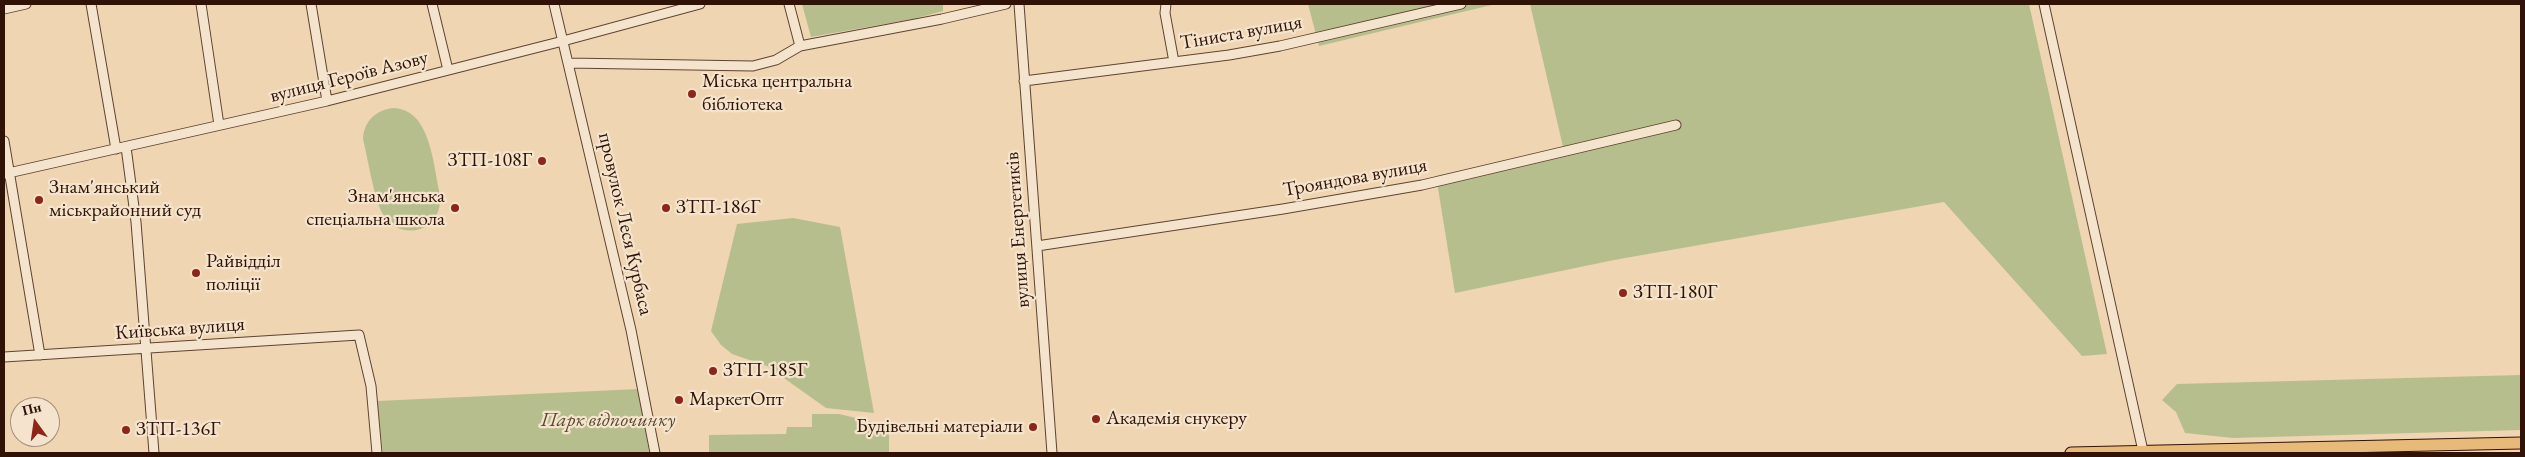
<!DOCTYPE html>
<html>
<head>
<meta charset="utf-8">
<style>
	body { margin:0 }
	#map { position:relative; width:2525px; height:457px; overflow:hidden; background:#efd5b2; font-family:"EB Garamond",serif }
	canvas { display:block }
	.frame { position:absolute; inset:0; border:5px solid #311206; pointer-events:none }
	.north { position:absolute; left:10px; top:397px; width:50px; height:50px; box-sizing:border-box; background:#f5e4cd; border:1px solid #a7907d; border-radius:50%; rotate:346deg; font-size:14px; font-weight:700; line-height:20px; text-align:center; color:#311206 }
	.north::after { content:''; display:block; margin:auto; width:18px; height:22px; background:#8f2418; clip-path:polygon(50% 0,100% 100%,50% 72%,0 100%) }
</style>
</head>
<body>
<div id="map">
<canvas width="2525" height="457"></canvas>
<div class="frame"></div>
<div class="north">Пн</div>
</div>
<script>
const context = document.querySelector('canvas').getContext('2d');
context.lineJoin = 'round';
function fillPath(path, color) { context.fillStyle = color; context.fill(path, 'evenodd'); }
function stroke(path, color, width, dash) { context.strokeStyle = color; context.lineWidth = width; context.lineCap = dash ? 'butt' : 'round'; context.setLineDash(dash || []); context.stroke(path); }
function label(font, color, halo, rows, align = 'center') {
  context.font = font + ' "EB Garamond",serif'; context.lineWidth = 4.5; context.setLineDash([]); context.textBaseline = 'middle'; context.strokeStyle = halo; context.fillStyle = color; for (const [text, x, y, turn = 0] of rows) {
    context.save(); context.translate(x, y); context.rotate((+turn || 0) * Math.PI / 180); context.textAlign = isNaN(turn) ? turn : align; if (halo) context.strokeText(text, 0, 0); context.fillText(text, 0, 0); context.restore();
  }
}
fillPath(new Path2D(`
	M 802,4 L 943,4 L 943,11 L 913,19 L 811,37 Z
	M 1308,4 L 1496,4 L 1319,46 Z
	M 1530,4 L 2029,4 L 2107,354 L 2082,356 L 1944,202 L 1614,260 L 1455,293 L 1436,176 L 1563,147 Z
	M 393,108 C 431,109 433,165 440,194 C 441,206 438,218 428,225 C 414,235 393,231 384,216 C 374,201 368,158 363,139 C 364,121 376,110 393,108 Z
	M 793,218 L 840,227 L 874,413 L 826,408 L 767,366 L 732,354 L 721,345 L 711,331 L 737,224 Z
	M 2521,375 L 2521,430 L 2233,438 L 2185,433 L 2176,412 L 2162,400 L 2177,384 Z
	M 639,389 L 649,453 L 383,453 L 377,401 Z
	M 812,414 L 839,414 L 881,424 L 889,435 L 889,453 L 709,453 L 709,435 L 786,434 L 787,427 L 812,427 Z`), '#b7be8e');
const minor = new Path2D(`
	M 91,4 L 116,149
	M 201,4 L 219,125
	M 311,4 L 327,101
	M 432,4 L 448,70
	M 554,4 L 631,330 L 655,453
	M 789,4 L 800,46
	M 1019,4 L 1052,453
	M 1166,4 L 1165,13 L 1174,62
	M 2044,4 L 2143,451
	M 4,9 L 26,4
	M 568,63 L 753,66 L 776,60 L 800,46 L 942,19 L 1006,4
	M 1024,81 L 1229,55 L 1280,46 L 1461,4
	M 4,141 L 40,355
	M 126,147 L 136,222 L 154,453
	M 4,174 L 327,101 L 563,41 L 700,4
	M 1037,246 L 1283,209 L 1422,185 L 1676,125
	M 4,357 L 359,335 L 371,386 L 377,453`);
const major = new Path2D(`
	M 2071,453 L 2521,443`);
stroke(minor, '#604331', 11);
stroke(major, '#311206', 13);
stroke(minor, '#f5e4cd', 9);
stroke(major, '#e8ba79', 11);
for (const [x, y, r, color] of [
	[692,94,5,"#8f2418"],
	[542,161,5,"#8f2418"],
	[39,200,5,"#8f2418"],
	[455,208,5,"#8f2418"],
	[666,208,5,"#8f2418"],
	[196,273,5,"#8f2418"],
	[1623,293,5,"#8f2418"],
	[713,371,5,"#8f2418"],
	[679,400,5,"#8f2418"],
	[1096,419,5,"#8f2418"],
	[1033,427,5,"#8f2418"],
	[126,430,5,"#8f2418"]
]) { const dot = new Path2D(); dot.arc(x, y, r, 0, 2 * Math.PI); context.fillStyle = color; context.fill(dot); stroke(dot, '#f5e4cd', 2); }
label('20px', '#311206', '#f5e4cd', [
	["Тіниста вулиця",1241,33,-10],
	["вулиця Героїв Азову",349,77,-14],
	["Трояндова вулиця",1355,178,-10],
	["провулок Леся Курбаса",625,224,77],
	["вулиця Енергетиків",1018,230,-94],
	["Київська вулиця",180,329,-4]
]);
label('20px', '#311206', '#f5e4cd', [
	["Міська центральна",702,82],
	["бібліотека",702,105],
	["ЗТП-108Г",532,161,"right"],
	["Знам'янський",49,188],
	["міськрайонний суд",49,211],
	["Знам'янська",445,197,"right"],
	["спеціальна школа",445,220,"right"],
	["ЗТП-186Г",676,208],
	["Райвідділ",206,262],
	["поліції",206,285],
	["ЗТП-180Г",1633,293],
	["ЗТП-185Г",723,371],
	["МаркетОпт",689,400],
	["Академія снукеру",1106,419],
	["Будівельні матеріали",1023,427,"right"],
	["ЗТП-136Г",136,430]
], 'left');
label('italic 20px', '#59462f', '#f5e4cd', [
	["Парк відпочинку",608,421]
]);
</script>
</body>
</html>
